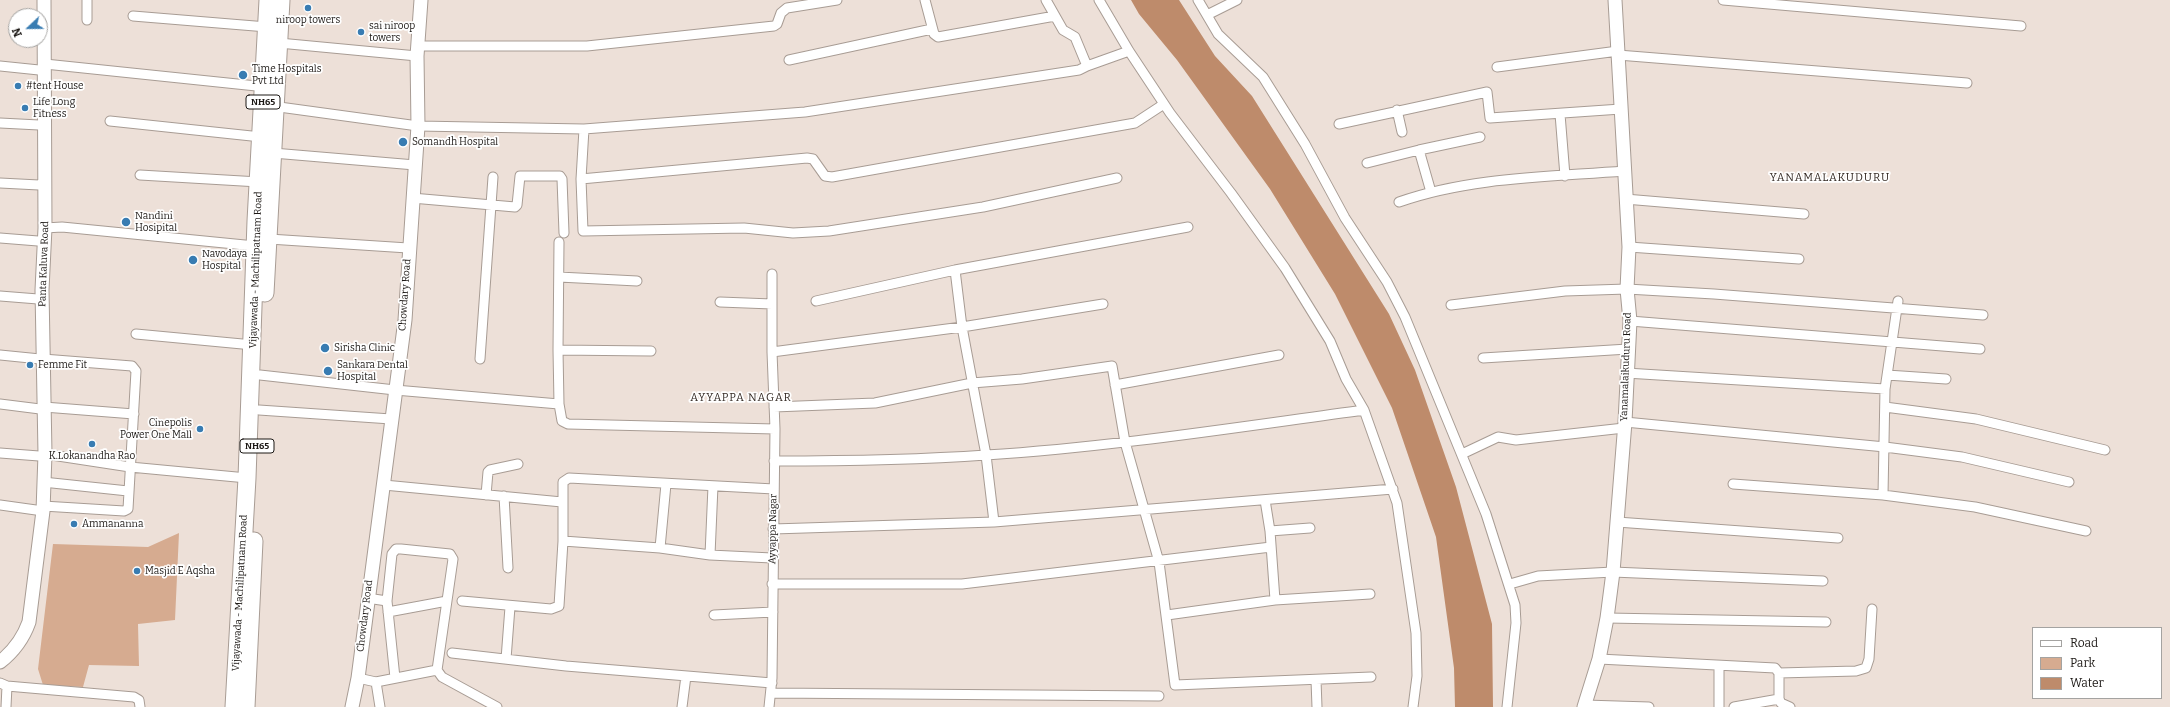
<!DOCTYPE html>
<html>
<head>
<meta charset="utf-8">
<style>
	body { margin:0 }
	#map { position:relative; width:2170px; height:707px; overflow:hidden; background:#ede0d8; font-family:Bitter,serif }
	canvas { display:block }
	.legend { position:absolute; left:2032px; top:627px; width:130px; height:72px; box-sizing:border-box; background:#fff; border:1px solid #a4a3a1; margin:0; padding:5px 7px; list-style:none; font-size:12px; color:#1c1815 }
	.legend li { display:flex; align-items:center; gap:8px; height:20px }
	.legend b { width:20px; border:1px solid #a4a3a1 }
	.north { position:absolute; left:8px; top:8px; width:40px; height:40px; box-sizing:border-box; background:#fff; border:1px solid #a4a3a1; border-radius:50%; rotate:248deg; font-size:11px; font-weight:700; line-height:16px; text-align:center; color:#1c1815 }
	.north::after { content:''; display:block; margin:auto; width:14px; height:18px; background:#387cb2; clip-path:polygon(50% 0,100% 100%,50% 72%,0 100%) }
</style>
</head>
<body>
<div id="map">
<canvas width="2170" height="707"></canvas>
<ul class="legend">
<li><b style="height:5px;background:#fff"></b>Road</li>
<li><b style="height:11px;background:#d6ab90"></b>Park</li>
<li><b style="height:11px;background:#be8b6b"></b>Water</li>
</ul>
<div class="north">N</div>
</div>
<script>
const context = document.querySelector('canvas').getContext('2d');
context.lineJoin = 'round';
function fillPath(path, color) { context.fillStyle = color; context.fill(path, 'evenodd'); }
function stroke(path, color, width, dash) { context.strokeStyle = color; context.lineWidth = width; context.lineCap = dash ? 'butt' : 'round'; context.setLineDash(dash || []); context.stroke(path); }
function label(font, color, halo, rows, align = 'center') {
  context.font = font + ' Bitter,serif'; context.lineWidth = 3.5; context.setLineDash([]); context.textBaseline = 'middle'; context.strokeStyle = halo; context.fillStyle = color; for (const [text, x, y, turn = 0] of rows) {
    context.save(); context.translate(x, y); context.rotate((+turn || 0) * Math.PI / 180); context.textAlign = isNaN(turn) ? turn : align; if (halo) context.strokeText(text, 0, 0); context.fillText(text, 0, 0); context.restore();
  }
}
fillPath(new Path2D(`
	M 179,533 L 175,620 L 138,624 L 139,666 L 89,665 L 83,687 L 43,685 L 38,669 L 53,544 L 148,547 Z`), '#d6ab90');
fillPath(new Path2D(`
	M 1131,0 L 1179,0 L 1215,56 L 1252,96 L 1389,314 L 1415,370 L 1456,487 L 1492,624 L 1493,707 L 1455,707 L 1454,668 L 1436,537 L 1392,408 L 1335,294 L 1270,189 L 1177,60 L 1139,14 Z`), '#be8b6b');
const street = new Path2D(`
	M 925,0 L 934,34 L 938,37 L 1055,16
	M 1099,0 L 1129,51 L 1170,113 L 1231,193 L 1285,268 L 1330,341 L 1346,379 L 1364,410 L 1397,503 L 1416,633 L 1417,676 L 1413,707
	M 1198,0 L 1218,34 L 1263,77 L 1305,144 L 1345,218 L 1387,282 L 1405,317 L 1486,514 L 1515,605 L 1516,623 L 1507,707
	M 1723,0 L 2021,26
	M 1207,15 L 1237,0
	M 133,16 L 267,27
	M 87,20 L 87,0
	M 279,43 L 417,56
	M 417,46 L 587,46 L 774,26 L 777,24 L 781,13 L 787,8 L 837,0
	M 1618,55 L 1967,83
	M 789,60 L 932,29
	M 45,64 L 266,87
	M 0,66 L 39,70
	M 1087,66 L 1129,51
	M 1497,67 L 1618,51
	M 272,106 L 418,126 L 584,129 L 805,112 L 1079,70 L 1087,66 L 1075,37 L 1063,30 L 1046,0
	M 1397,110 L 1402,132
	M 1560,114 L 1565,176
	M 110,121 L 261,137
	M 0,123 L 39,125
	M 1339,124 L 1487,92 L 1490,118 L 1621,109
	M 584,129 L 581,179 L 583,231 L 744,228 L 793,233 L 829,231 L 983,207 L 1117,178
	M 273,153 L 415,165
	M 1367,163 L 1419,150
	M 140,175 L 259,182
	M 581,179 L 807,158 L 813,159 L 825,176 L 832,177 L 1135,123 L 1164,104
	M 0,183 L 39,185 L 45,181
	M 1431,192 L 1419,150 L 1480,137
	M 412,198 L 515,207 L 517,205 L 520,176 L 560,176 L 562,179 L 564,233
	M 1625,199 L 1804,214
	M 1399,202 C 1470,177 1549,177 1624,171
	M 45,228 L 62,227 L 255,246
	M 0,238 L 38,241
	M 269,239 L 408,248
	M 559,242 L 558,350 L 559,404 L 562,421 L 568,424 L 775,429
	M 1629,247 L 1799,259
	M 955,270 L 962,327 L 986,455 L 994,522
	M 559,277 L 637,281
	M 0,296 L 38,299
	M 816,301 L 955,270 L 1188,227
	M 720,302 L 772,304
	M 1451,305 L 1565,291 L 1627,289 L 1714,294 L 1983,315
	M 1630,321 L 1980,349
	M 136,334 L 253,345
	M 558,350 L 651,351
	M 772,352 L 962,327 L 1103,304
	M 0,355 L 40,359
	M 1483,358 L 1628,349
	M 43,359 L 132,366 L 136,371 L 128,509 L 124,511 L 43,506
	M 480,359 L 493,177
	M 1626,373 L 1885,389
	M 260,375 L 395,390 L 559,404
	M 1887,375 L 1946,379
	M 1115,385 L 1279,355
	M 0,404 L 40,409
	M 44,407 L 134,414
	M 774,407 L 875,403 L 972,383 L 1022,379 L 1112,366 L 1125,442 L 1159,562 L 1175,685 L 1371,677
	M 1885,407 L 1976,419 L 2105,450
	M 259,410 L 391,419
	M 1625,422 L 1885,447 L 1962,457 L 2069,482
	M 0,453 L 39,456
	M 45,454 L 130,467 L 247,478
	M 1462,454 L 1498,437 L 1516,440 L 1624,428
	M 774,461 C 845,461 915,460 986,455 C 1112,447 1238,427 1364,410
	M 43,482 L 128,491
	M 1733,484 L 1883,495 L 1975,507 L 2086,531
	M 384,485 L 562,502
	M 486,495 L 488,472 L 490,470 L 518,464
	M 1883,495 L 1885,389 L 1898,301
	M 504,496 L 508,568
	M 1265,500 L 1270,531
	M 0,505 L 43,511
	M 1617,522 L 1838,538
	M 773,529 L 994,522 L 1393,489
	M 563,541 L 660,548 L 710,555 L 772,558
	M 660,548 L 666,484
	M 710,555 L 713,486
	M 772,584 L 962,584 L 1271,547
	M 1510,584 L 1538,576 L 1613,572 L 1823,581
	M 367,598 L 387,601
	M 1275,600 L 1270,531 L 1310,528
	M 462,601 L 551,609 L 559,606 L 563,541 L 563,482 L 569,478 L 774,489
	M 388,612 L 447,601
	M 714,615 L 773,612
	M 1167,615 L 1275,600 L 1370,594
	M 1607,618 L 1826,622
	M 452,653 L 566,666 L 772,683
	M 506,659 L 510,607
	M 1599,659 L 1775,668 L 1779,673 L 1779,699 L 1781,703 L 1790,707
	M 1719,666 L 1719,707
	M 1779,673 L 1856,671 L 1866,668 L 1869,659 L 1872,609
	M 358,678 L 376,682 L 437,670
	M 395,678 L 387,601 L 392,554 L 396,549 L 401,549 L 450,554 L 453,559 L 437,670 L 442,677 L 497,707
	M 1316,680 L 1317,707
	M 376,682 L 380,707
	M 0,683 L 7,686 L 6,707
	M 7,686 L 134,697 L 139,700 L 140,707
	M 771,693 L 1159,696
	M 1585,705 L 1649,707
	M 682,707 L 686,676
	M 769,707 L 772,678 L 775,429 L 772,352 L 772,274
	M 1734,707 L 1779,699`);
const secondary = new Path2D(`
	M 0,662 C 14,651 23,639 29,622 L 43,511 L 45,454 L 42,290 L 45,228 L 44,0
	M 352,707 L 358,678 L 405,320 L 418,126 L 417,56 L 421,0
	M 1584,707 L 1599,659 L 1607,618 L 1613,572 L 1625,422 L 1630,321 L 1627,289 L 1629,247 L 1615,0`);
const highway = new Path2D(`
	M 265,293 L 281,0
	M 234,707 L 247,478 L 256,221 L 268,0
	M 246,707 L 254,541`);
stroke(street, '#a89c94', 11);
stroke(secondary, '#a89c94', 15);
stroke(highway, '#a89c94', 19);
stroke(street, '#fff', 9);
stroke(secondary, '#fff', 13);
stroke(highway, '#fff', 17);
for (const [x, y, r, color] of [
	[308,8,4,"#387cb2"],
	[361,32,4,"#387cb2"],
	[243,75,5,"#387cb2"],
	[18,86,4,"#387cb2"],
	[25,108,4,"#387cb2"],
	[403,142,5,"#387cb2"],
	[126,222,5,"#387cb2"],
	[193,260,5,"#387cb2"],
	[325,348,5,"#387cb2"],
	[30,365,4,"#387cb2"],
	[328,371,5,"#387cb2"],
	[200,429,4,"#387cb2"],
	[92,444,4,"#387cb2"],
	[74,524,4,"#387cb2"],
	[137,571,4,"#387cb2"]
]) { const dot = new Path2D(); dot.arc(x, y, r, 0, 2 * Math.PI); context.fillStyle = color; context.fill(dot); stroke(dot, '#fff', 1.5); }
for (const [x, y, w] of [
	[263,102,34],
	[257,446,34]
]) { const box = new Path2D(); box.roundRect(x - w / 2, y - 7, w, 14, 3); context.fillStyle = '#fff'; context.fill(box); stroke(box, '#1c1815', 1); }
label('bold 9px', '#1c1815', null, [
	["NH65",263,102],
	["NH65",257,446]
]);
label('10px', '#1c1815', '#fff', [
	["niroop towers",308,20,"center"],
	["sai niroop",369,26],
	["towers",369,38],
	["Time Hospitals",252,69],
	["Pvt Ltd",252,81],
	["#tent House",26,86],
	["Life Long",33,102],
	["Fitness",33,114],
	["Somandh Hospital",412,142],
	["Nandini",135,216],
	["Hosipital",135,228],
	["Navodaya",202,254],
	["Hospital",202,266],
	["Sirisha Clinic",334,348],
	["Femme Fit",38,365],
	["Sankara Dental",337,365],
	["Hospital",337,377],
	["Cinepolis",192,423,"right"],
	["Power One Mall",192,435,"right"],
	["K.Lokanandha Rao",92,456,"center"],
	["Ammananna",82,524],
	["Masjid E Aqsha",145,571]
], 'left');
label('10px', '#1c1815', '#fff', [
	["Panta Kaluva Road",44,264,-88],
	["Vijayawada - Machilipatnam Road",256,270,-88],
	["Chowdary Road",405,295,-86],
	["Yanamalaikuduru Road",1626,367,-88],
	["Ayyappa Nagar",773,529,-89],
	["Vijayawada - Machilipatnam Road",240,593,-87],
	["Chowdary Road",365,616,-83]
]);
context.letterSpacing = '1px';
label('11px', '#342a24', '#fff', [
	["YANAMALAKUDURU",1830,178],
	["AYYAPPA NAGAR",741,398]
]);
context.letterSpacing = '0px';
</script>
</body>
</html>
